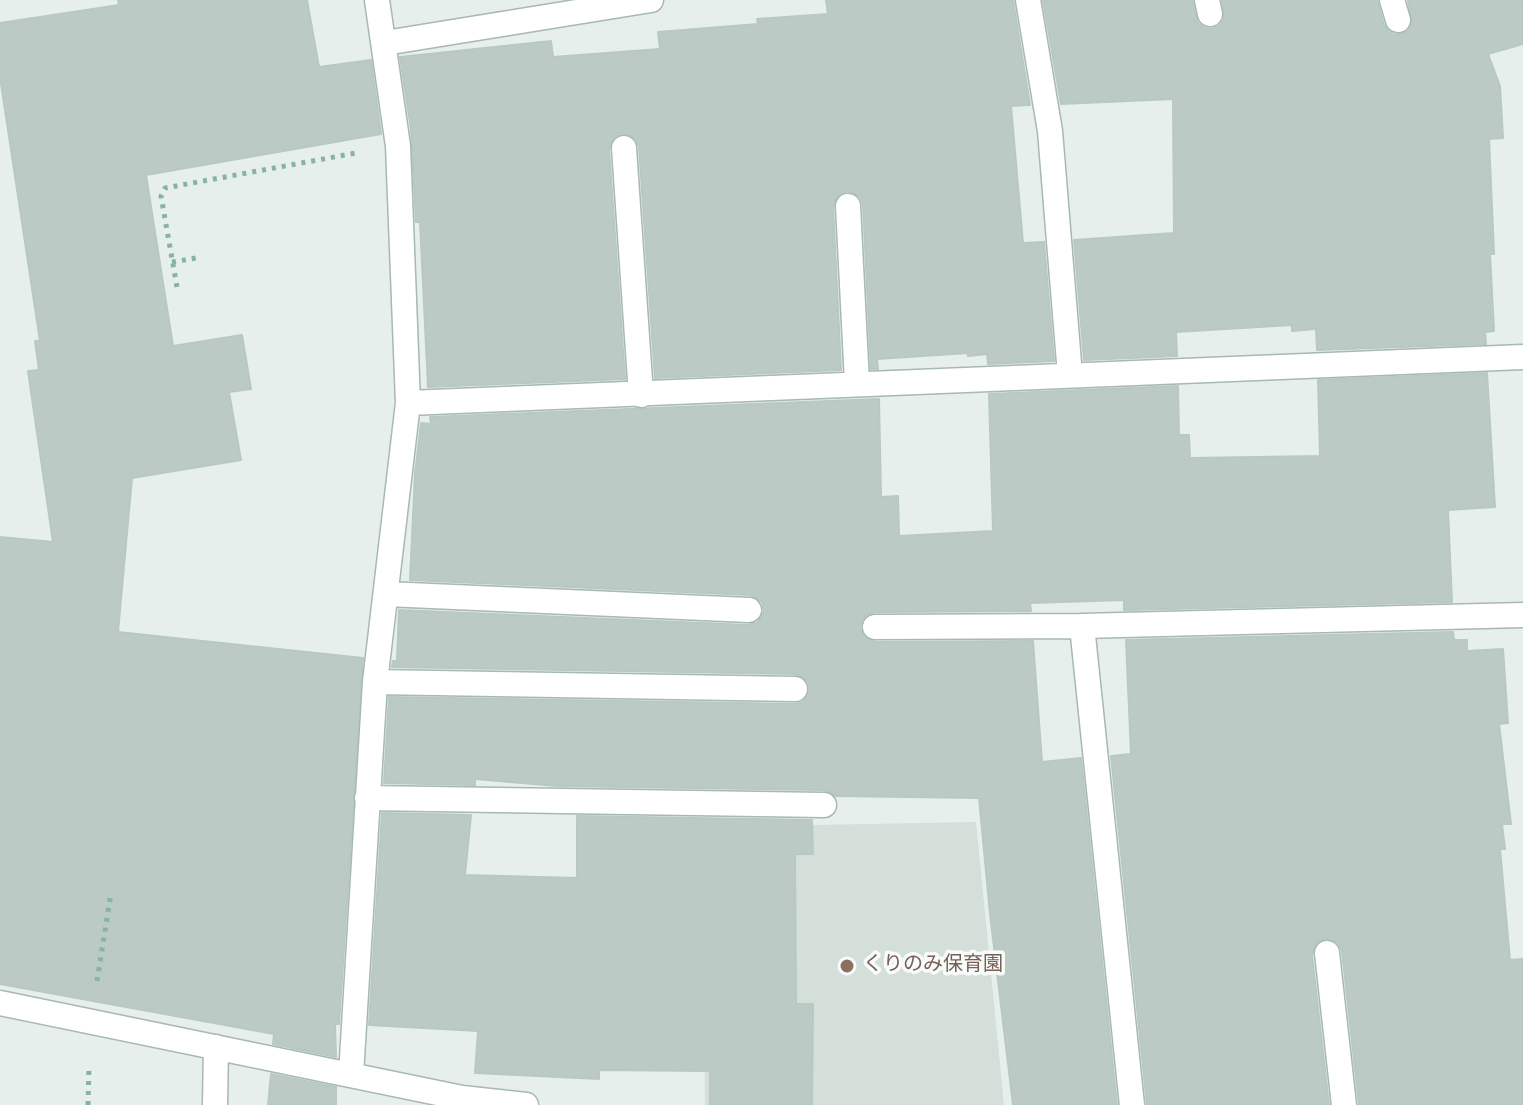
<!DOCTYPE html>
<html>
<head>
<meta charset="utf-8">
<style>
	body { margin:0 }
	canvas { display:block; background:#e6efeb }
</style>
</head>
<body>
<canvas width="1523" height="1105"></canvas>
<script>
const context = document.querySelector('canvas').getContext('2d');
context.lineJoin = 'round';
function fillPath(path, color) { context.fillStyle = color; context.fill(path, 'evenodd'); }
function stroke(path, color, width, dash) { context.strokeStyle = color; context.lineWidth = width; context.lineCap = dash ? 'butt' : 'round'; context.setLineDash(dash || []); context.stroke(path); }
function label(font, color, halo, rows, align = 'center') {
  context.font = font + ' Overpass,"Noto Sans JP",sans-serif'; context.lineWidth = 7; context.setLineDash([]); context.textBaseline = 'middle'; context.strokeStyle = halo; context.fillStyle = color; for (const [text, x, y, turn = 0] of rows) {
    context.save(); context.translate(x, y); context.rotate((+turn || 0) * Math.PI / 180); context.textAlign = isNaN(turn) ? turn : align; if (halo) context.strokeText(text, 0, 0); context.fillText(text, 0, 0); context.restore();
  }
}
fillPath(new Path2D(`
	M 976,822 L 1004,1105 L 705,1105 L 702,827 Z`), '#d4dfda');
const building = new Path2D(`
	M 118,0 L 307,0 L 319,67 L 371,60 L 381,134 L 146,175 L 173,346 L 242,335 L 251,389 L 229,392 L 241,460 L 132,478 L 118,632 L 363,658 L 339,1024 L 335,1024 L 336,1057 L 273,1044 L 274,1034 L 0,984 L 0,537 L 53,542 L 28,371 L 39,370 L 35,341 L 40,341 L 0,77 L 0,23 L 119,5 Z
	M 826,0 L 1013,0 L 1030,105 L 1011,106 L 1023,243 L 1044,242 L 1054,361 L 988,364 L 987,354 L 968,356 L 968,353 L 877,359 L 878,369 L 871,369 L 863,205 L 860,197 L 848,191 L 839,194 L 833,207 L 841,370 L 655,378 L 639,147 L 636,139 L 624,133 L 615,136 L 609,149 L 625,379 L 428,387 L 420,222 L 416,222 L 411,129 L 400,57 L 551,41 L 553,57 L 660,49 L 658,32 L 758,24 L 757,19 L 828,14 Z
	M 1043,0 L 1192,0 L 1198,23 L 1205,28 L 1212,29 L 1219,26 L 1224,19 L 1222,0 L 1377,0 L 1384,25 L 1388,31 L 1395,35 L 1408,31 L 1412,24 L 1408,0 L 1523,0 L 1523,44 L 1488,54 L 1500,86 L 1503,138 L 1489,139 L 1494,254 L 1490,254 L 1494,331 L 1485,332 L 1486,344 L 1317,350 L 1316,329 L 1292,331 L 1292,325 L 1176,332 L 1177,356 L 1084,360 L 1074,240 L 1174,233 L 1173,99 L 1061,104 Z
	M 1487,373 L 1495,507 L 1448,510 L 1452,602 L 1124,610 L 1124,600 L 1030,603 L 1031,611 L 875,612 L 867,615 L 862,620 L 860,628 L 863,635 L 875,642 L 1033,641 L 1042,762 L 1081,758 L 1117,1105 L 1013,1105 L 990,914 L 979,798 L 835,796 L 824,790 L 557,786 L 475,779 L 475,785 L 384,783 L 389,697 L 795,704 L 803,702 L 810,690 L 808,681 L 795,674 L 392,667 L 393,661 L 397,661 L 399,610 L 748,625 L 757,623 L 764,611 L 762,602 L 750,595 L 410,580 L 415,474 L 421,423 L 431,424 L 430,417 L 879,399 L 881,497 L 898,496 L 899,536 L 993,531 L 989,394 L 1178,386 L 1179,435 L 1189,435 L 1190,458 L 1320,456 L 1318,380 Z
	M 1453,632 L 1454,640 L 1467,640 L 1467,651 L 1503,649 L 1508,723 L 1499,724 L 1511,824 L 1502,824 L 1505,849 L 1500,849 L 1510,960 L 1523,959 L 1523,1105 L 1359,1105 L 1342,951 L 1339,944 L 1326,938 L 1318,941 L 1312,955 L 1329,1105 L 1147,1105 L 1111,756 L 1131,754 L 1126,640 Z
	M 382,813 L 471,815 L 465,875 L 577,878 L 577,816 L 812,820 L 813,854 L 795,854 L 796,1004 L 813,1004 L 812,1105 L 710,1105 L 710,1071 L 599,1070 L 599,1079 L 475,1073 L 478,1031 L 369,1025 Z
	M 271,1074 L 336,1087 L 336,1105 L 268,1105 Z`);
fillPath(building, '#bbcac4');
stroke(building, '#b8c9c2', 2);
const minor = new Path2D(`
	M 1028,0 L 1050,131 L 1070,375
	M 1207,0 L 1210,14
	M 1392,0 L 1398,20
	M 385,43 L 651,0
	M 624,148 L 641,395
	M 848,206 L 857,383
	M 408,403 L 1523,357
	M 386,594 L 749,610
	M 875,627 L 1082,626
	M 375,682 L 795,689
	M 367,798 L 824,805
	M 1327,953 L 1344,1105
	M 0,1003 L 462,1098 L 526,1105
	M 351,1075 L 375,682 L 408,403 L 398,146 L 377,0
	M 215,1105 L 216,1047
	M 1132,1105 L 1082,626 L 1523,615`);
stroke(minor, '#a8b8b2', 27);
stroke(new Path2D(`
	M 172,262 L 196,258
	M 177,287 L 161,196 L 165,188 L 356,153
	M 97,981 L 111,893
	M 88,1105 L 89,1066`), '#86b3a5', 5, [4, 6]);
stroke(minor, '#fff', 24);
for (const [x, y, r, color] of [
	[847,966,8,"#8d6e63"]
]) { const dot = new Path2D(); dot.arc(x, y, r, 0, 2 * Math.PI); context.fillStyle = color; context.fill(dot); stroke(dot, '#f7fbf9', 3); }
label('20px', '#785e54', '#f7fbf9', [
	["くりのみ保育園",863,966]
], 'left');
</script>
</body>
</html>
